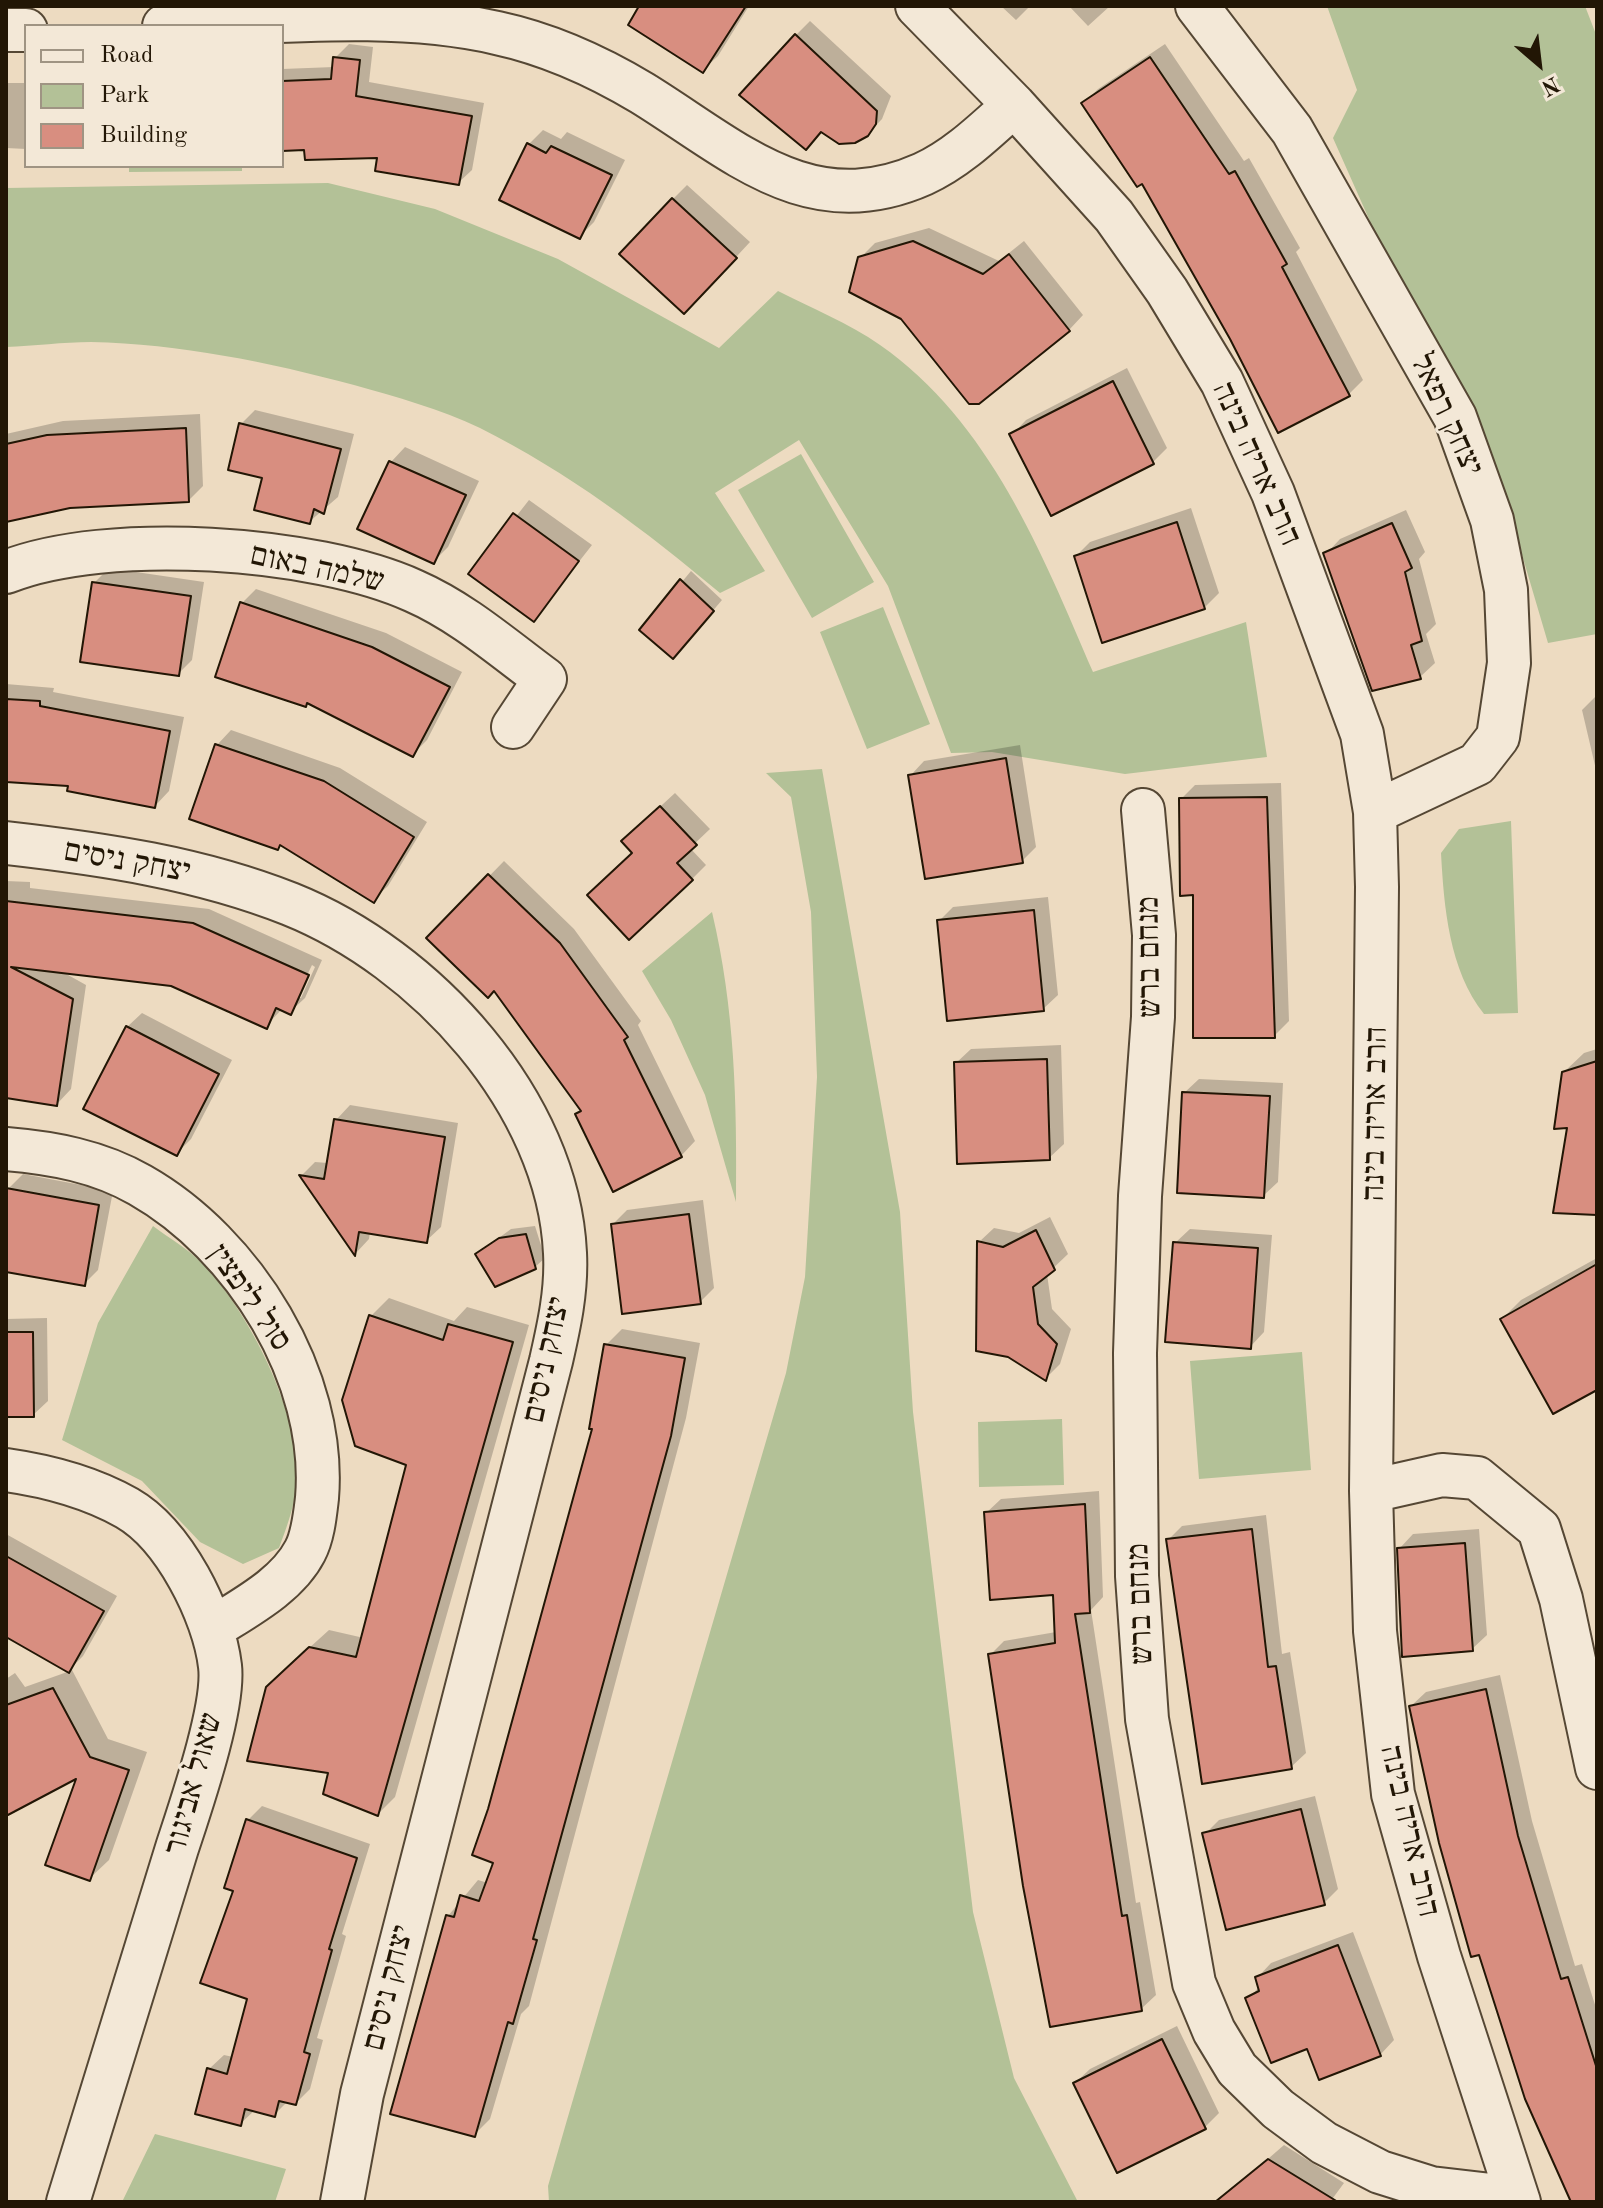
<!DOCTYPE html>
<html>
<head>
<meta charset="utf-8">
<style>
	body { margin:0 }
	#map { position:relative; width:1603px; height:2208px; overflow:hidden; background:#eddbc1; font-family:"Old Standard TT",serif }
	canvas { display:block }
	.frame { position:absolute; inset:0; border:8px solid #221605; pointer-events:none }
	.legend { position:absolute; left:24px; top:24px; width:260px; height:144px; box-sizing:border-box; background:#f3e8d7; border:2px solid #9f9483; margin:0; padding:10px 14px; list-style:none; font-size:24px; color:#221605 }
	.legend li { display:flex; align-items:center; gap:16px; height:40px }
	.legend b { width:40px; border:2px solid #9f9483 }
	.north { position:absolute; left:1499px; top:24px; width:80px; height:80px; -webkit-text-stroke:6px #f3e8d7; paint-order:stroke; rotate:152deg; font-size:22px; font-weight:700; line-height:32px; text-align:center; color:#221605 }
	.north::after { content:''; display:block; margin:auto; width:28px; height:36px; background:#221605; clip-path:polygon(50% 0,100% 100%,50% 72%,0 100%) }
</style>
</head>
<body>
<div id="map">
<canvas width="1603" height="2208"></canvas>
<div class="frame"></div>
<ul class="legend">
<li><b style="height:10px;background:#f3e8d7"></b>Road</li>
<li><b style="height:22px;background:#b3c197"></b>Park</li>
<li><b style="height:22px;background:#d88e80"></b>Building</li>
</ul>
<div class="north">N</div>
</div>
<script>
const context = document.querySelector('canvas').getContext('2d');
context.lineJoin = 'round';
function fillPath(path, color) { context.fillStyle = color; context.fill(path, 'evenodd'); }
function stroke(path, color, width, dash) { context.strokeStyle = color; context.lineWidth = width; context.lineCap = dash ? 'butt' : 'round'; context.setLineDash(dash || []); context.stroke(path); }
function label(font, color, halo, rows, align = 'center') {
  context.font = font + ' "Old Standard TT","Frank Ruhl Libre",serif'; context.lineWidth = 6; context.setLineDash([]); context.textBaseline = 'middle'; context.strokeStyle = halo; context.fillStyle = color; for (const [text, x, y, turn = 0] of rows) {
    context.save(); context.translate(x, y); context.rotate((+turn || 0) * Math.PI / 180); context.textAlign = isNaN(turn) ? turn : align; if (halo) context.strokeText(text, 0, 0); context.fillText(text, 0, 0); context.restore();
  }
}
fillPath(new Path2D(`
	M 1327,6 L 1585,6 L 1597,37 L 1597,634 L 1548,643 L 1492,453 L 1377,237 L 1333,138 L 1357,90 Z
	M 129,166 L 242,166 L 242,171 L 129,172 Z
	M 328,183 L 435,209 L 558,259 L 719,348 L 778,291 C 811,308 849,323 880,345 C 990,422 1042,553 1093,672 L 1246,622 L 1267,757 L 1125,774 L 992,752 L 951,753 L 888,586 L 799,440 L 715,493 L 765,571 L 720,593 C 646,531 568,472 480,428 C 441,409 396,397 354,385 C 268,362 180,344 91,342 C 63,342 34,346 6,347 L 6,188 Z
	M 801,454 L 874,582 L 812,618 L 738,490 Z
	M 883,607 L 930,724 L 867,749 L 820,632 Z
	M 822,769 L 900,1212 L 913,1412 L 973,1912 L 1014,2078 L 1078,2202 L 549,2202 L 548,2186 L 567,2120 L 786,1373 L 805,1277 L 817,1077 L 811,912 L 791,797 L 766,773 Z
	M 1511,821 L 1518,1013 L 1484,1014 C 1449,970 1444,907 1441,853 L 1459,829 Z
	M 712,912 C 735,1009 737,1103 736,1202 L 705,1095 L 671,1020 L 642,971 Z
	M 153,1226 C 169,1238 188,1249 202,1263 C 247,1310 292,1398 297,1465 C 299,1493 289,1522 279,1548 L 243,1564 L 200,1542 L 142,1481 L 62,1440 L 98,1323 Z
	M 1302,1352 L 1311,1470 L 1199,1479 L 1190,1361 Z
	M 1062,1419 L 1064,1485 L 979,1487 L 978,1422 Z
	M 155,2134 L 286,2169 L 275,2202 L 122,2202 Z`), '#b3c197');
fillPath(new Path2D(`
	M 642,6 L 749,6 L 718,56 L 703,70 Z
	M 1001,6 L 1030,6 L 1016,20 Z
	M 1069,6 L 1110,6 L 1088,26 Z
	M 810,21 L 891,96 L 882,119 L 867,135 L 796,35 Z
	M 349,44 L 373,47 L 369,82 L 484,103 L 472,170 L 458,183 L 380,156 L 282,149 L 282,69 L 334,67 L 335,58 Z
	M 1165,44 L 1244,161 L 1249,158 L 1300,248 L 1296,252 L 1363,380 L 1349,394 L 1143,181 L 1084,103 L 1098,89 Z
	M 6,83 L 26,83 L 26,149 L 6,148 Z
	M 543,130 L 561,139 L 567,132 L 625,160 L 594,222 L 580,236 L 529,144 Z
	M 687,185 L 750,242 L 699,297 L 673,199 Z
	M 929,228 L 999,261 L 1024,241 L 1083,315 L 1069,330 L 860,258 L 875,243 Z
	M 1127,368 L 1167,448 L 1153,462 L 1012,435 L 1026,420 Z
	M 255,410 L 354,434 L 338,497 L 309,522 L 264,476 L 241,424 Z
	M 200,414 L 203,486 L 188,501 L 70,506 L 6,520 L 6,434 L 63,421 Z
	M 405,447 L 479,481 L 448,547 L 434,561 L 360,528 L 391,462 Z
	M 529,500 L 592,545 L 534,619 L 471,574 Z
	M 1191,508 L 1219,593 L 1204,608 L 1076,556 L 1090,542 Z
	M 1406,510 L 1425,552 L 1419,559 L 1436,624 L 1426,634 L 1435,663 L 1420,677 L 1326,554 L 1340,539 Z
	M 109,568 L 204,582 L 192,660 L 178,674 L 94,583 Z
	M 691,571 L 722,600 L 682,647 L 642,630 Z
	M 256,589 L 386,633 L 462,672 L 427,740 L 413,754 L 309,701 L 305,705 L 242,603 Z
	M 6,684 L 54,688 L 53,692 L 184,717 L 169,791 L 155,806 L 71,784 L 6,780 Z
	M 1597,695 L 1597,774 L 1582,710 Z
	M 231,730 L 340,768 L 427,822 L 388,886 L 373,900 L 282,844 L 277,848 L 217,745 Z
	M 1020,745 L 1036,847 L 1022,861 L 910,776 L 924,761 Z
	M 1281,783 L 1289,1021 L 1274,1036 L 1195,893 L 1181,799 L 1195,785 Z
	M 675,793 L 710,829 L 690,848 L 706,865 L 692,879 L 634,853 L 638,827 Z
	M 504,861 L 574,929 L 641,1021 L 638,1025 L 695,1141 L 681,1156 L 577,1114 L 582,1109 L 494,988 L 429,938 Z
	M 6,881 L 30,882 L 30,888 L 209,909 L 322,960 L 305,998 L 290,1012 L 282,1009 L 266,1026 L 166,983 L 61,971 L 86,985 L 71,1089 L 57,1104 L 6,1096 ZM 312,965 L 315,967 L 301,998 L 296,998 Z
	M 1048,897 L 1058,995 L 1043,1009 L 939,921 L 953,907 Z
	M 142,1013 L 232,1060 L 191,1139 L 176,1154 L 127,1027 Z
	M 1061,1045 L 1064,1144 L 1049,1158 L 956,1063 L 971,1049 Z
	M 1597,1049 L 1597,1213 L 1570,1126 L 1564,1072 L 1584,1053 Z
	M 1199,1079 L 1283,1083 L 1278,1182 L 1263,1196 L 1184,1093 Z
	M 350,1105 L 458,1123 L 441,1227 L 426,1241 L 370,1232 L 369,1239 L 356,1253 L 302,1175 L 315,1162 L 328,1163 L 336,1120 Z
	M 23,1174 L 113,1191 L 98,1270 L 84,1284 L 6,1270 L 6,1202 L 8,1189 Z
	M 703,1200 L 714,1288 L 700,1302 L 613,1224 L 627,1210 Z
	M 1050,1217 L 1068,1254 L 1047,1274 L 1052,1309 L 1071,1329 L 1060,1364 L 1046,1378 L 979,1242 L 994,1228 L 1019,1233 Z
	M 535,1226 L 545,1258 L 535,1267 L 477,1254 L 511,1229 Z
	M 1190,1229 L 1272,1235 L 1264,1332 L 1250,1347 L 1175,1243 Z
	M 1597,1258 L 1597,1387 L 1502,1319 L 1521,1300 Z
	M 389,1298 L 454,1321 L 467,1307 L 529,1325 L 395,1797 L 378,1814 L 331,1772 L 286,1669 L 329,1630 L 364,1638 L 409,1464 L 371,1316 Z
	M 47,1318 L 48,1401 L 33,1415 L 6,1415 L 6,1319 Z
	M 622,1329 L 700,1343 L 686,1418 L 529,2006 L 521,2014 L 490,2119 L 474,2135 L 448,1916 L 478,1880 L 488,1883 L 496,1862 L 490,1809 L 595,1428 L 606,1345 Z
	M 1099,1491 L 1103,1597 L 1091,1610 L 1136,1903 L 1140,1902 L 1156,1995 L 1141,2009 L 990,1655 L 1004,1641 L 1056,1632 L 1055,1593 L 986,1513 L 1001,1499 Z
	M 1266,1515 L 1282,1654 L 1290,1652 L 1306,1753 L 1291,1767 L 1168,1540 L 1182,1526 Z
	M 1479,1529 L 1487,1635 L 1472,1649 L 1399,1549 L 1413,1534 Z
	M 6,1534 L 117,1596 L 83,1656 L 71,1668 L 108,1739 L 147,1752 L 109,1860 L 90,1878 L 80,1775 L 6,1814 L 6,1679 L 15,1673 L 25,1687 L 70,1671 L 6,1635 Z
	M 1500,1675 L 1532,1821 L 1575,1966 L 1582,1964 L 1597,2011 L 1597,2202 L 1573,2202 L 1481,1953 L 1411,1706 L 1426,1692 Z
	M 1315,1796 L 1338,1889 L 1324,1903 L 1205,1834 L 1219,1820 Z
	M 262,1806 L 370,1844 L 342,1934 L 346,1936 L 317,2038 L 323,2040 L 310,2089 L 296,2103 L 288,2101 L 274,2115 L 255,2110 L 240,2124 L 209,2069 L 224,2055 L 233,2057 L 250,1997 L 235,1890 L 248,1820 Z
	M 1353,1932 L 1394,2040 L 1380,2055 L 1308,2047 L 1248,1999 L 1260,1986 L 1257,1978 L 1271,1963 Z
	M 1177,2026 L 1219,2113 L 1205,2127 L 1075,2083 L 1090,2069 Z
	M 1284,2145 L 1344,2183 L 1330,2202 L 1226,2202 L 1222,2199 Z`), '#0003');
const building = new Path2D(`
	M 639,6 L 746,6 L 703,73 L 628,25 Z
	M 795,34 L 877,111 L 876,124 L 868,136 L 855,143 L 839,144 L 821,132 L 806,150 L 739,95 Z
	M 333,57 L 360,60 L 356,96 L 472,116 L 459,185 L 375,171 L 377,158 L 305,160 L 304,150 L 282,151 L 282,81 L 331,79 Z
	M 1150,57 L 1229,174 L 1235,171 L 1287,264 L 1282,267 L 1350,396 L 1278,433 L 1230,339 L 1142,184 L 1137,187 L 1081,103 Z
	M 527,143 L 546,153 L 551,146 L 612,175 L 580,239 L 499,200 Z
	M 672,198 L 737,258 L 684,314 L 619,254 Z
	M 913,241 L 983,274 L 1009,254 L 1070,331 L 979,404 L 969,404 L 901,319 L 849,292 L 858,257 Z
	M 1113,381 L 1154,464 L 1051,516 L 1009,434 Z
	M 239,423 L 341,449 L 324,514 L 314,509 L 310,524 L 254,510 L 262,478 L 228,470 Z
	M 186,428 L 189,502 L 70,508 L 6,522 L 6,444 L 47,435 Z
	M 389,461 L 466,495 L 434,564 L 357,529 Z
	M 513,513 L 579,561 L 534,622 L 468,574 Z
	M 1177,522 L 1205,609 L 1102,643 L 1074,556 Z
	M 1392,523 L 1412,568 L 1405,572 L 1422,641 L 1411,645 L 1421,679 L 1372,691 L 1323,553 Z
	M 680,579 L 714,611 L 673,659 L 639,630 Z
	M 92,582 L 191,596 L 179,676 L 80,662 Z
	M 240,602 L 372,647 L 450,687 L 413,757 L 307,703 L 306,707 L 215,677 Z
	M 6,699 L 40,701 L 40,706 L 170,731 L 155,808 L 67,791 L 68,786 L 6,782 Z
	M 215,744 L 324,781 L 414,837 L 374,903 L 280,845 L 278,850 L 189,819 Z
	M 1006,758 L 1023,863 L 925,879 L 908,775 Z
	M 1267,797 L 1275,1038 L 1193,1038 L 1193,895 L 1180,896 L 1179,798 Z
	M 660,806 L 697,845 L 677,863 L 693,880 L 629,940 L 587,895 L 632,853 L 621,841 Z
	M 488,874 L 560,943 L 628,1037 L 624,1040 L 682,1157 L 613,1192 L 575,1114 L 581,1111 L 494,991 L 488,998 L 426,938 Z
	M 6,901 L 193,923 L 309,975 L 291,1015 L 276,1008 L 267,1029 L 171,986 L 11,967 L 73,999 L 57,1106 L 6,1098 Z
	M 1034,910 L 1044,1011 L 947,1021 L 937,920 Z
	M 126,1026 L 219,1074 L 177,1156 L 83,1109 Z
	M 1047,1059 L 1050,1160 L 957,1164 L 954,1062 Z
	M 1597,1061 L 1597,1215 L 1553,1213 L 1567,1128 L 1554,1129 L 1562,1072 Z
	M 1182,1092 L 1270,1096 L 1264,1198 L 1177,1193 Z
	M 334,1119 L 445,1137 L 427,1243 L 359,1232 L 355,1256 L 299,1175 L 324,1179 Z
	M 6,1188 L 99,1205 L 85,1286 L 6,1272 Z
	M 689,1214 L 701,1304 L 622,1314 L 611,1224 Z
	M 1036,1230 L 1055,1270 L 1033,1287 L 1038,1324 L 1057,1344 L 1046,1381 L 1008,1357 L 976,1351 L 977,1241 L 1003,1247 Z
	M 526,1234 L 536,1269 L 495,1287 L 475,1254 L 499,1238 Z
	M 1173,1242 L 1258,1248 L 1251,1349 L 1165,1342 Z
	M 1597,1264 L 1597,1390 L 1553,1414 L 1500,1319 Z
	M 369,1315 L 443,1340 L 448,1324 L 513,1342 L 378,1816 L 323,1794 L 328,1773 L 247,1761 L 266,1687 L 309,1647 L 356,1657 L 406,1465 L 355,1446 L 342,1400 Z
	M 6,1332 L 33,1332 L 34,1417 L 6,1417 Z
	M 604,1344 L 685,1358 L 671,1436 L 533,1939 L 537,1940 L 513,2024 L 508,2022 L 475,2137 L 390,2114 L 446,1915 L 454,1917 L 460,1895 L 479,1901 L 493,1863 L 472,1855 L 488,1809 L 592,1429 L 589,1429 Z
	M 1085,1504 L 1090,1613 L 1075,1614 L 1122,1916 L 1127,1915 L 1142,2011 L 1050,2027 L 1023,1886 L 988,1654 L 1055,1643 L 1053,1595 L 990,1600 L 984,1512 Z
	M 1252,1529 L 1268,1667 L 1276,1666 L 1292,1769 L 1202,1784 L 1166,1539 Z
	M 1465,1543 L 1473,1651 L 1402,1657 L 1397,1548 Z
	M 6,1556 L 104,1611 L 69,1673 L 6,1637 Z
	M 53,1688 L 90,1757 L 129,1770 L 90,1881 L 45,1865 L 76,1779 L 6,1816 L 6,1705 Z
	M 1486,1689 L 1518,1836 L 1561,1979 L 1568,1977 L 1597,2069 L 1597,2202 L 1571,2202 L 1525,2099 L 1479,1955 L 1471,1957 L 1439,1843 L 1409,1706 Z
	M 1301,1809 L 1325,1905 L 1226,1930 L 1202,1833 Z
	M 246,1819 L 357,1858 L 329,1949 L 332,1950 L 304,2052 L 310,2054 L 296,2105 L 279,2101 L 275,2117 L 245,2109 L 241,2126 L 195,2114 L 207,2068 L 227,2074 L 247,1999 L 200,1983 L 233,1891 L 224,1888 Z
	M 1338,1945 L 1381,2056 L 1319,2080 L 1307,2049 L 1271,2063 L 1245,1998 L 1259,1991 L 1255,1977 Z
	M 1162,2039 L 1206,2129 L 1117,2173 L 1073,2083 Z
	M 1268,2159 L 1338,2202 L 1215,2202 Z`);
fillPath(building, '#d88e80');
stroke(building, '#221605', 2);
const minor = new Path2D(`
	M 917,6 L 1014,105 L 1114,216 L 1167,291 L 1222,382 L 1273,493 L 1362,734 L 1375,812 L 1377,887 L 1371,1491 L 1375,1631 L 1393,1794 L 1439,1956 L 1519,2202
	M 1197,6 L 1292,130 L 1455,417 L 1492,520 L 1506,590 L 1509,663 L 1498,737 L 1477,764 L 1375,812
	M 164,26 C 270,23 393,9 497,33 C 548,44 597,66 642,93 C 733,149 809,225 923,174 C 958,158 986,130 1014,105
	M 6,30 L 26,30
	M 6,572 C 107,532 315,546 414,591 C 462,612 503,648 545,679 L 513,727
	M 1143,810 L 1154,935 L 1153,1017 L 1140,1196 L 1135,1353 L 1137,1576 L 1147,1719 L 1194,1983 L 1214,2031 L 1237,2069 L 1278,2109 L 1324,2143 L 1380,2172 L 1431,2188 L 1517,2198
	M 6,843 C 103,854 199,868 290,904 C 425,958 558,1102 565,1253 C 567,1290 559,1326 551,1361 L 362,2094 L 342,2202
	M 6,1149 C 53,1153 98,1161 140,1185 C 244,1244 327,1377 317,1498 C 315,1515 313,1536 305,1551 C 287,1586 244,1608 213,1628
	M 6,1470 C 48,1476 90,1487 127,1508 C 174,1535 214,1614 220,1666 C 225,1707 191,1805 177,1848 C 141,1966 104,2084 68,2202
	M 1371,1491 L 1442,1475 L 1477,1478 L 1539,1529 L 1561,1599 L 1597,1768`);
stroke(minor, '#554734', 46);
stroke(minor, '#f3e8d7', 42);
label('32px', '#221605', '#f3e8d7', [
	["יצחק רפאל",1446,415,65],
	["הרב אריה בינה",1256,464,66],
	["שלמה באום",317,569,12],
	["יצחק ניסים",127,862,10],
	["מנחם ברש",1150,957,-91],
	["הרב אריה בינה",1376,1114,-89],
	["סול ליפצין",249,1298,55],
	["יצחק ניסים",547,1360,-78],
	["מנחם ברש",1141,1604,-92],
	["שאול אביגור",194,1784,-75],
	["הרב אריה בינה",1409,1831,77],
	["יצחק ניסים",389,1988,-76]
]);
</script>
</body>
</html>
